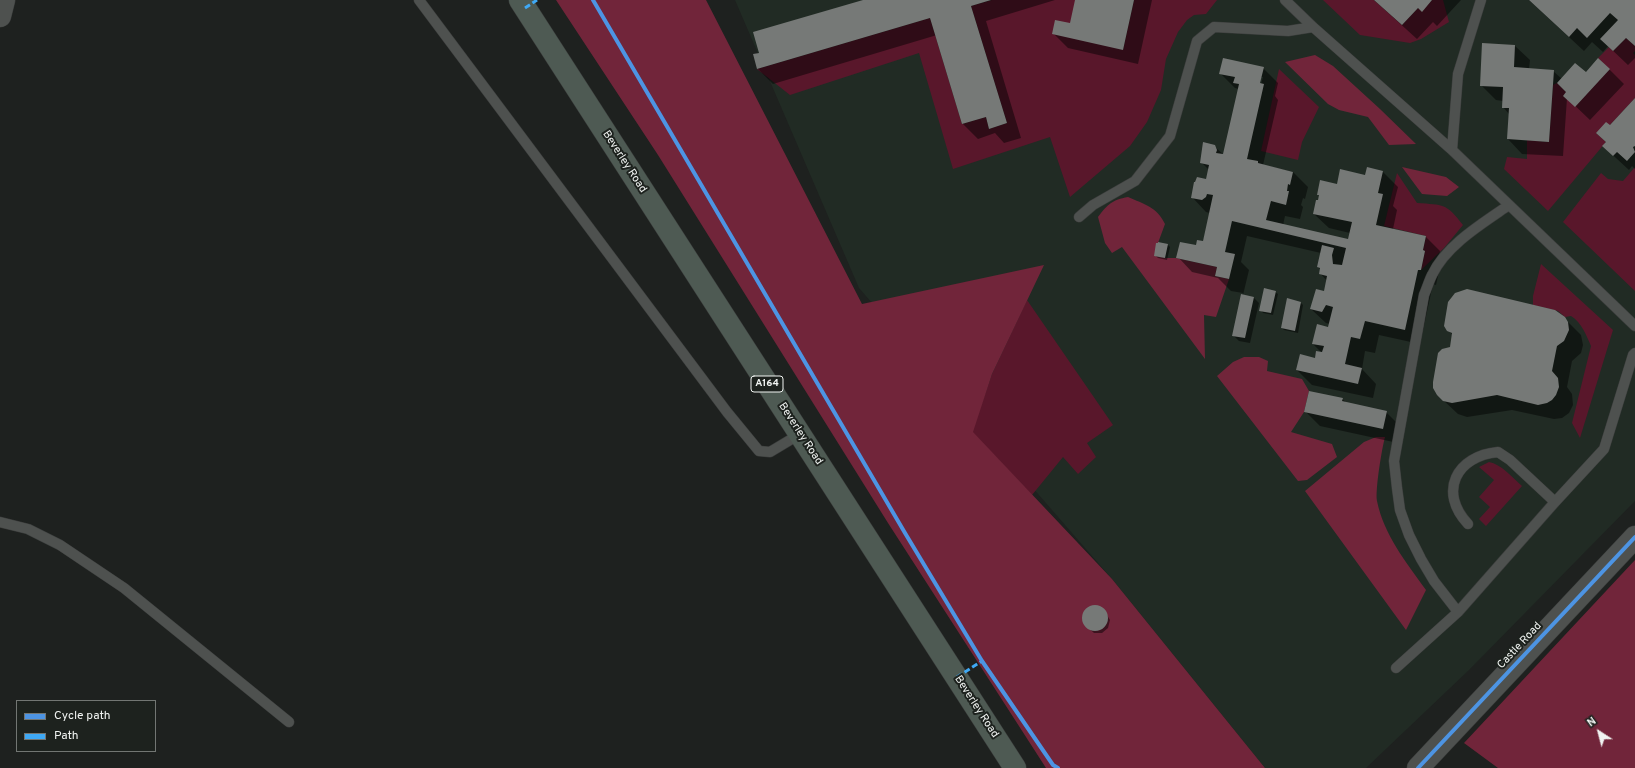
<!DOCTYPE html>
<html>
<head>
<meta charset="utf-8">
<style>
	body { margin:0 }
	#map { position:relative; width:1635px; height:768px; overflow:hidden; background:#1e211f; font-family:Overpass,sans-serif }
	canvas { display:block }
	.legend { position:absolute; left:16px; top:700px; width:140px; height:52px; box-sizing:border-box; background:#1d221e; border:1px solid #727673; margin:0; padding:5px 7px; list-style:none; font-size:12px; color:#f1f4f2 }
	.legend li { display:flex; align-items:center; gap:8px; height:20px }
	.legend b { width:20px; border:1px solid #727673 }
	.north { position:absolute; left:1579px; top:712px; width:40px; height:40px; -webkit-text-stroke:3px #1d221e; paint-order:stroke; rotate:324deg; font-size:11px; font-weight:700; line-height:16px; text-align:center; color:#f1f4f2 }
	.north::after { content:''; display:block; margin:auto; width:14px; height:18px; background:#f1f4f2; clip-path:polygon(50% 0,100% 100%,50% 72%,0 100%) }
</style>
</head>
<body>
<div id="map">
<canvas width="1635" height="768"></canvas>
<ul class="legend">
<li><b style="height:5px;background:#4d94e3"></b>Cycle path</li>
<li><b style="height:5px;background:#3fa9f5"></b>Path</li>
</ul>
<div class="north">N</div>
</div>
<script>
const context = document.querySelector('canvas').getContext('2d');
context.lineJoin = 'round';
function fillPath(path, color) { context.fillStyle = color; context.fill(path, 'evenodd'); }
function stroke(path, color, width, dash) { context.strokeStyle = color; context.lineWidth = width; context.lineCap = dash ? 'butt' : 'round'; context.setLineDash(dash || []); context.stroke(path); }
function label(font, color, halo, rows, align = 'center') {
  context.font = font + ' Overpass,sans-serif'; context.lineWidth = 4; context.setLineDash([]); context.textBaseline = 'middle'; context.strokeStyle = halo; context.fillStyle = color; for (const [text, x, y, turn = 0] of rows) {
    context.save(); context.translate(x, y); context.rotate((+turn || 0) * Math.PI / 180); context.textAlign = isNaN(turn) ? turn : align; if (halo) context.strokeText(text, 0, 0); context.fillText(text, 0, 0); context.restore();
  }
}
fillPath(new Path2D(`
	M 735,0 L 1635,0 L 1635,501 L 1469,670 L 1366,768 L 1265,768 L 1112,579 L 859,288 Z`), '#212b24');
fillPath(new Path2D(`
	M 992,0 L 1075,0 L 1123,50 L 1134,0 L 1217,0 L 1206,14 L 1194,15 L 1187,20 L 1178,32 L 1166,59 L 1161,90 L 1147,122 L 1130,146 L 1070,197 L 1050,137 L 953,169 L 919,53 L 790,95 L 757,69 L 930,18 L 962,124 L 986,117 L 989,129 L 1007,123 L 971,6 Z
	M 1323,0 L 1374,0 L 1402,25 L 1418,8 L 1422,11 L 1432,0 L 1443,0 L 1449,22 L 1421,39 L 1410,43 L 1360,35 Z
	M 1626,38 L 1635,46 L 1635,51 L 1633,53 L 1635,55 L 1635,98 L 1610,125 L 1596,133 L 1606,142 L 1548,211 L 1504,169 L 1507,157 L 1527,159 L 1527,140 L 1549,142 L 1553,85 L 1557,83 L 1566,92 L 1609,69 L 1598,58 L 1609,47 L 1613,51 Z
	M 1279,69 L 1319,107 L 1302,142 L 1298,160 L 1261,151 Z
	M 1635,167 L 1635,291 L 1563,222 L 1601,173 L 1608,179 L 1623,181 Z
	M 1397,173 L 1417,203 C 1444,205 1446,203 1463,225 L 1444,248 L 1421,270 L 1425,251 L 1423,250 L 1426,236 L 1384,226 Z
	M 1541,264 L 1613,330 L 1580,438 L 1572,423 L 1591,346 C 1586,335 1582,323 1571,316 L 1565,317 L 1558,311 L 1533,305 L 1533,296 Z
	M 1027,300 L 1113,425 L 1087,443 L 1096,457 L 1078,474 L 1063,457 L 1032,495 L 972,432 L 992,374 Z
	M 1489,462 C 1501,464 1513,478 1522,486 L 1486,526 L 1479,519 L 1490,507 L 1479,497 L 1494,480 L 1479,467 Z`), '#59172b');
fillPath(new Path2D(`
	M 556,0 L 706,0 L 862,304 L 1044,265 L 992,374 L 973,432 L 1112,579 L 1265,768 L 1046,768 L 888,523 L 658,155 Z
	M 1315,55 L 1333,66 L 1380,109 L 1416,144 L 1389,145 L 1368,117 L 1339,110 L 1328,104 L 1285,62 Z
	M 1402,167 L 1446,177 L 1459,187 L 1447,196 L 1422,194 Z
	M 1128,197 C 1144,204 1157,207 1165,224 L 1158,243 L 1156,243 L 1165,258 L 1176,258 L 1217,267 L 1215,276 L 1229,279 L 1216,317 L 1204,315 L 1205,359 L 1122,247 L 1112,253 L 1105,243 L 1098,217 C 1108,204 1112,200 1128,197 Z
	M 1244,357 L 1259,357 L 1268,361 L 1267,371 L 1302,379 L 1309,391 L 1304,412 L 1291,432 L 1332,444 L 1337,457 L 1307,480 L 1298,481 L 1217,376 L 1233,362 Z
	M 1376,437 L 1385,437 C 1382,448 1375,490 1377,501 C 1384,535 1406,562 1426,590 L 1406,630 L 1305,491 L 1364,442 Z
	M 1635,560 L 1635,768 L 1498,768 L 1464,743 Z`), '#71253a');
fillPath(new Path2D(`
	M 866,0 L 1055,0 L 986,21 L 1021,138 L 1004,143 L 995,133 L 978,139 L 963,124 L 937,35 L 773,84 L 758,69 L 754,55 Z
	M 1076,0 L 1152,0 L 1138,64 L 1068,48 L 1053,33 L 1071,25 Z
	M 1374,0 L 1461,0 L 1437,26 L 1433,22 L 1417,39 Z
	M 1529,0 L 1635,0 L 1635,58 L 1628,65 L 1608,46 L 1603,52 L 1592,42 L 1584,51 Z
	M 1515,46 L 1530,60 L 1529,69 L 1553,71 L 1562,79 L 1609,69 L 1624,84 L 1590,120 L 1567,98 L 1563,156 L 1522,154 L 1508,139 L 1509,114 L 1503,107 L 1503,101 L 1496,100 L 1481,85 Z
	M 1263,68 L 1278,83 L 1275,96 L 1278,100 L 1263,165 L 1293,172 L 1308,187 L 1305,199 L 1303,198 L 1301,205 L 1303,207 L 1300,219 L 1285,216 L 1283,225 L 1348,241 L 1350,233 L 1329,228 L 1314,214 L 1319,201 L 1320,196 L 1318,194 L 1338,185 L 1383,172 L 1398,187 L 1393,206 L 1397,210 L 1393,229 L 1426,237 L 1440,251 L 1437,264 L 1440,267 L 1436,285 L 1433,284 L 1420,344 L 1379,335 L 1375,353 L 1365,351 L 1362,369 L 1376,384 L 1373,398 L 1312,385 L 1297,370 L 1323,354 L 1313,344 L 1329,328 L 1330,324 L 1326,323 L 1311,309 L 1325,292 L 1327,281 L 1320,273 L 1321,270 L 1318,267 L 1321,253 L 1247,236 L 1241,262 L 1249,270 L 1243,295 L 1254,298 L 1259,303 L 1250,343 L 1239,341 L 1233,335 L 1243,293 L 1231,291 L 1218,278 L 1192,272 L 1178,257 L 1203,242 L 1210,213 L 1206,212 L 1192,197 L 1206,180 L 1209,170 L 1201,162 L 1214,146 L 1224,155 L 1239,89 L 1235,88 L 1220,73 ZM 1261,77 L 1263,77 L 1260,88 L 1258,88 Z
	M 1635,99 L 1635,169 L 1632,166 L 1629,170 L 1603,146 L 1607,143 L 1610,126 Z
	M 1168,245 L 1170,247 L 1167,260 L 1158,258 L 1155,255 Z
	M 1467,290 L 1560,314 L 1581,335 L 1583,345 L 1581,353 L 1572,361 L 1567,387 L 1572,394 L 1573,405 L 1569,413 L 1562,418 L 1554,419 L 1512,410 L 1467,417 L 1458,414 L 1442,399 L 1453,335 L 1448,330 L 1449,302 L 1452,297 L 1458,292 Z
	M 1275,292 L 1278,294 L 1273,315 L 1263,313 L 1261,310 Z
	M 1301,303 L 1303,305 L 1298,333 L 1284,330 L 1282,328 Z
	M 1342,399 L 1347,403 L 1386,412 L 1401,427 L 1398,443 L 1320,426 L 1305,411 Z
	M 1094,607 L 1101,608 L 1104,610 L 1110,620 L 1108,628 L 1102,633 L 1094,633 L 1085,625 L 1084,617 L 1086,610 Z`), '#0007');
fillPath(new Path2D(`
	M 863,0 L 991,0 L 971,6 L 1007,123 L 989,129 L 986,117 L 962,124 L 930,18 L 757,69 L 753,54 L 759,53 L 753,32 Z
	M 1075,0 L 1134,0 L 1123,50 L 1052,34 L 1055,20 L 1070,23 Z
	M 1374,0 L 1432,0 L 1422,12 L 1418,8 L 1402,25 Z
	M 1529,0 L 1635,0 L 1635,46 L 1626,38 L 1613,51 L 1600,39 L 1618,20 L 1610,13 L 1587,38 L 1577,28 L 1569,37 Z
	M 1482,43 L 1515,45 L 1514,67 L 1554,70 L 1549,142 L 1507,139 L 1509,108 L 1502,108 L 1503,87 L 1480,86 Z
	M 1223,58 L 1264,67 L 1260,83 L 1264,84 L 1247,159 L 1258,161 L 1258,163 L 1293,172 L 1290,185 L 1288,184 L 1287,191 L 1289,191 L 1286,205 L 1271,201 L 1266,220 L 1348,239 L 1352,222 L 1313,214 L 1316,200 L 1318,200 L 1319,195 L 1317,195 L 1320,180 L 1337,184 L 1340,169 L 1365,175 L 1367,167 L 1383,171 L 1378,193 L 1383,194 L 1376,225 L 1426,236 L 1423,250 L 1425,251 L 1421,270 L 1418,270 L 1405,330 L 1365,321 L 1360,339 L 1351,337 L 1345,364 L 1362,368 L 1358,384 L 1296,370 L 1300,354 L 1315,358 L 1316,351 L 1322,352 L 1324,346 L 1312,344 L 1317,324 L 1328,327 L 1333,307 L 1326,305 L 1322,312 L 1310,309 L 1316,289 L 1324,291 L 1327,276 L 1319,274 L 1320,268 L 1317,267 L 1322,245 L 1334,248 L 1332,255 L 1333,264 L 1342,265 L 1346,248 L 1232,221 L 1225,252 L 1235,254 L 1229,279 L 1215,276 L 1217,267 L 1176,258 L 1180,242 L 1196,245 L 1197,240 L 1203,241 L 1213,195 L 1207,194 L 1206,197 L 1202,200 L 1191,198 L 1194,182 L 1195,182 L 1197,177 L 1206,179 L 1209,165 L 1200,163 L 1203,142 L 1215,145 L 1217,150 L 1216,153 L 1223,154 L 1239,84 L 1233,83 L 1235,77 L 1219,74 Z
	M 1598,58 L 1610,69 L 1575,107 L 1563,96 L 1566,92 L 1557,83 L 1575,63 L 1586,72 Z
	M 1635,98 L 1635,146 L 1633,147 L 1635,152 L 1627,161 L 1617,152 L 1613,156 L 1602,146 L 1606,142 L 1596,133 L 1606,122 L 1610,125 Z
	M 1158,242 L 1168,244 L 1165,258 L 1154,256 L 1156,243 L 1158,243 Z
	M 1264,288 L 1276,291 L 1271,313 L 1259,311 Z
	M 1467,289 L 1555,310 L 1565,317 L 1568,322 L 1569,330 L 1564,341 L 1557,346 L 1552,371 L 1558,378 L 1559,387 L 1556,395 L 1552,400 L 1547,403 L 1538,405 L 1497,395 L 1452,403 L 1443,401 L 1437,395 L 1433,388 L 1433,382 L 1438,353 L 1442,349 L 1450,347 L 1452,333 L 1447,331 L 1444,326 L 1448,302 L 1455,293 Z
	M 1241,294 L 1254,297 L 1245,338 L 1232,336 Z
	M 1287,298 L 1301,302 L 1295,331 L 1281,328 Z
	M 1309,391 L 1343,398 L 1342,401 L 1387,411 L 1383,429 L 1304,412 Z
	M1082 618a13 13 0 1 1 26 0a13 13 0 1 1-26 0Z`), '#767977');
const service = new Path2D(`
	M 419,0 L 727,412 L 759,451 L 770,452 L 800,434
	M 1285,0 L 1313,27 L 1452,150 L 1635,326
	M 1452,150 L 1458,74 L 1481,0
	M 1079,217 L 1093,205 L 1135,181 L 1170,136 L 1197,41 L 1214,27 L 1288,31 L 1313,27
	M 0,522 L 28,529 L 60,545 L 124,588 L 289,722
	M 1468,524 C 1438,492 1456,456 1498,452 L 1510,460 L 1555,502
	M 1458,612 L 1434,581 L 1421,559 L 1409,535 L 1400,510 L 1397,488 L 1394,461 L 1424,295 C 1427,288 1429,281 1432,275 C 1446,245 1483,223 1509,205
	M 1396,668 L 1458,612 L 1555,502 L 1604,449 L 1633,355 L 1635,353`);
const tertiary = new Path2D(`
	M 0,16 L 4,0
	M 1418,768 L 1635,537`);
const trunk = new Path2D(`
	M 520,0 L 1015,768`);
stroke(service, '#3a3c3b', 11);
stroke(tertiary, '#3a3c3b', 23);
stroke(trunk, '#3a3c3b', 23);
stroke(service, '#4e514f', 10);
stroke(tertiary, '#4e514f', 22);
stroke(trunk, '#4e5a53', 22);
stroke(new Path2D(`
	M 525,8 L 537,0
	M 957,677 L 982,661`), '#3fa9f5', 3, [6, 3]);
stroke(new Path2D(`
	M 593,0 L 905,533 L 982,661 L 1053,765 L 1058,768
	M 1418,768 L 1635,537`), '#4d94e3', 4);
for (const [x, y, w] of [
	[767,384,32]
]) { const box = new Path2D(); box.roundRect(x - w / 2, y - 8, w, 16, 3); context.fillStyle = '#1d221e'; context.fill(box); stroke(box, '#f1f4f2', 1); }
label('bold 10px', '#f1f4f2', null, [
	["A164",767,384]
]);
label('11px', '#f1f4f2', '#1d221e', [
	["Beverley Road",624,162,57],
	["Beverley Road",800,434,57],
	["Castle Road",1520,646,-47],
	["Beverley Road",976,707,57]
]);
</script>
</body>
</html>
